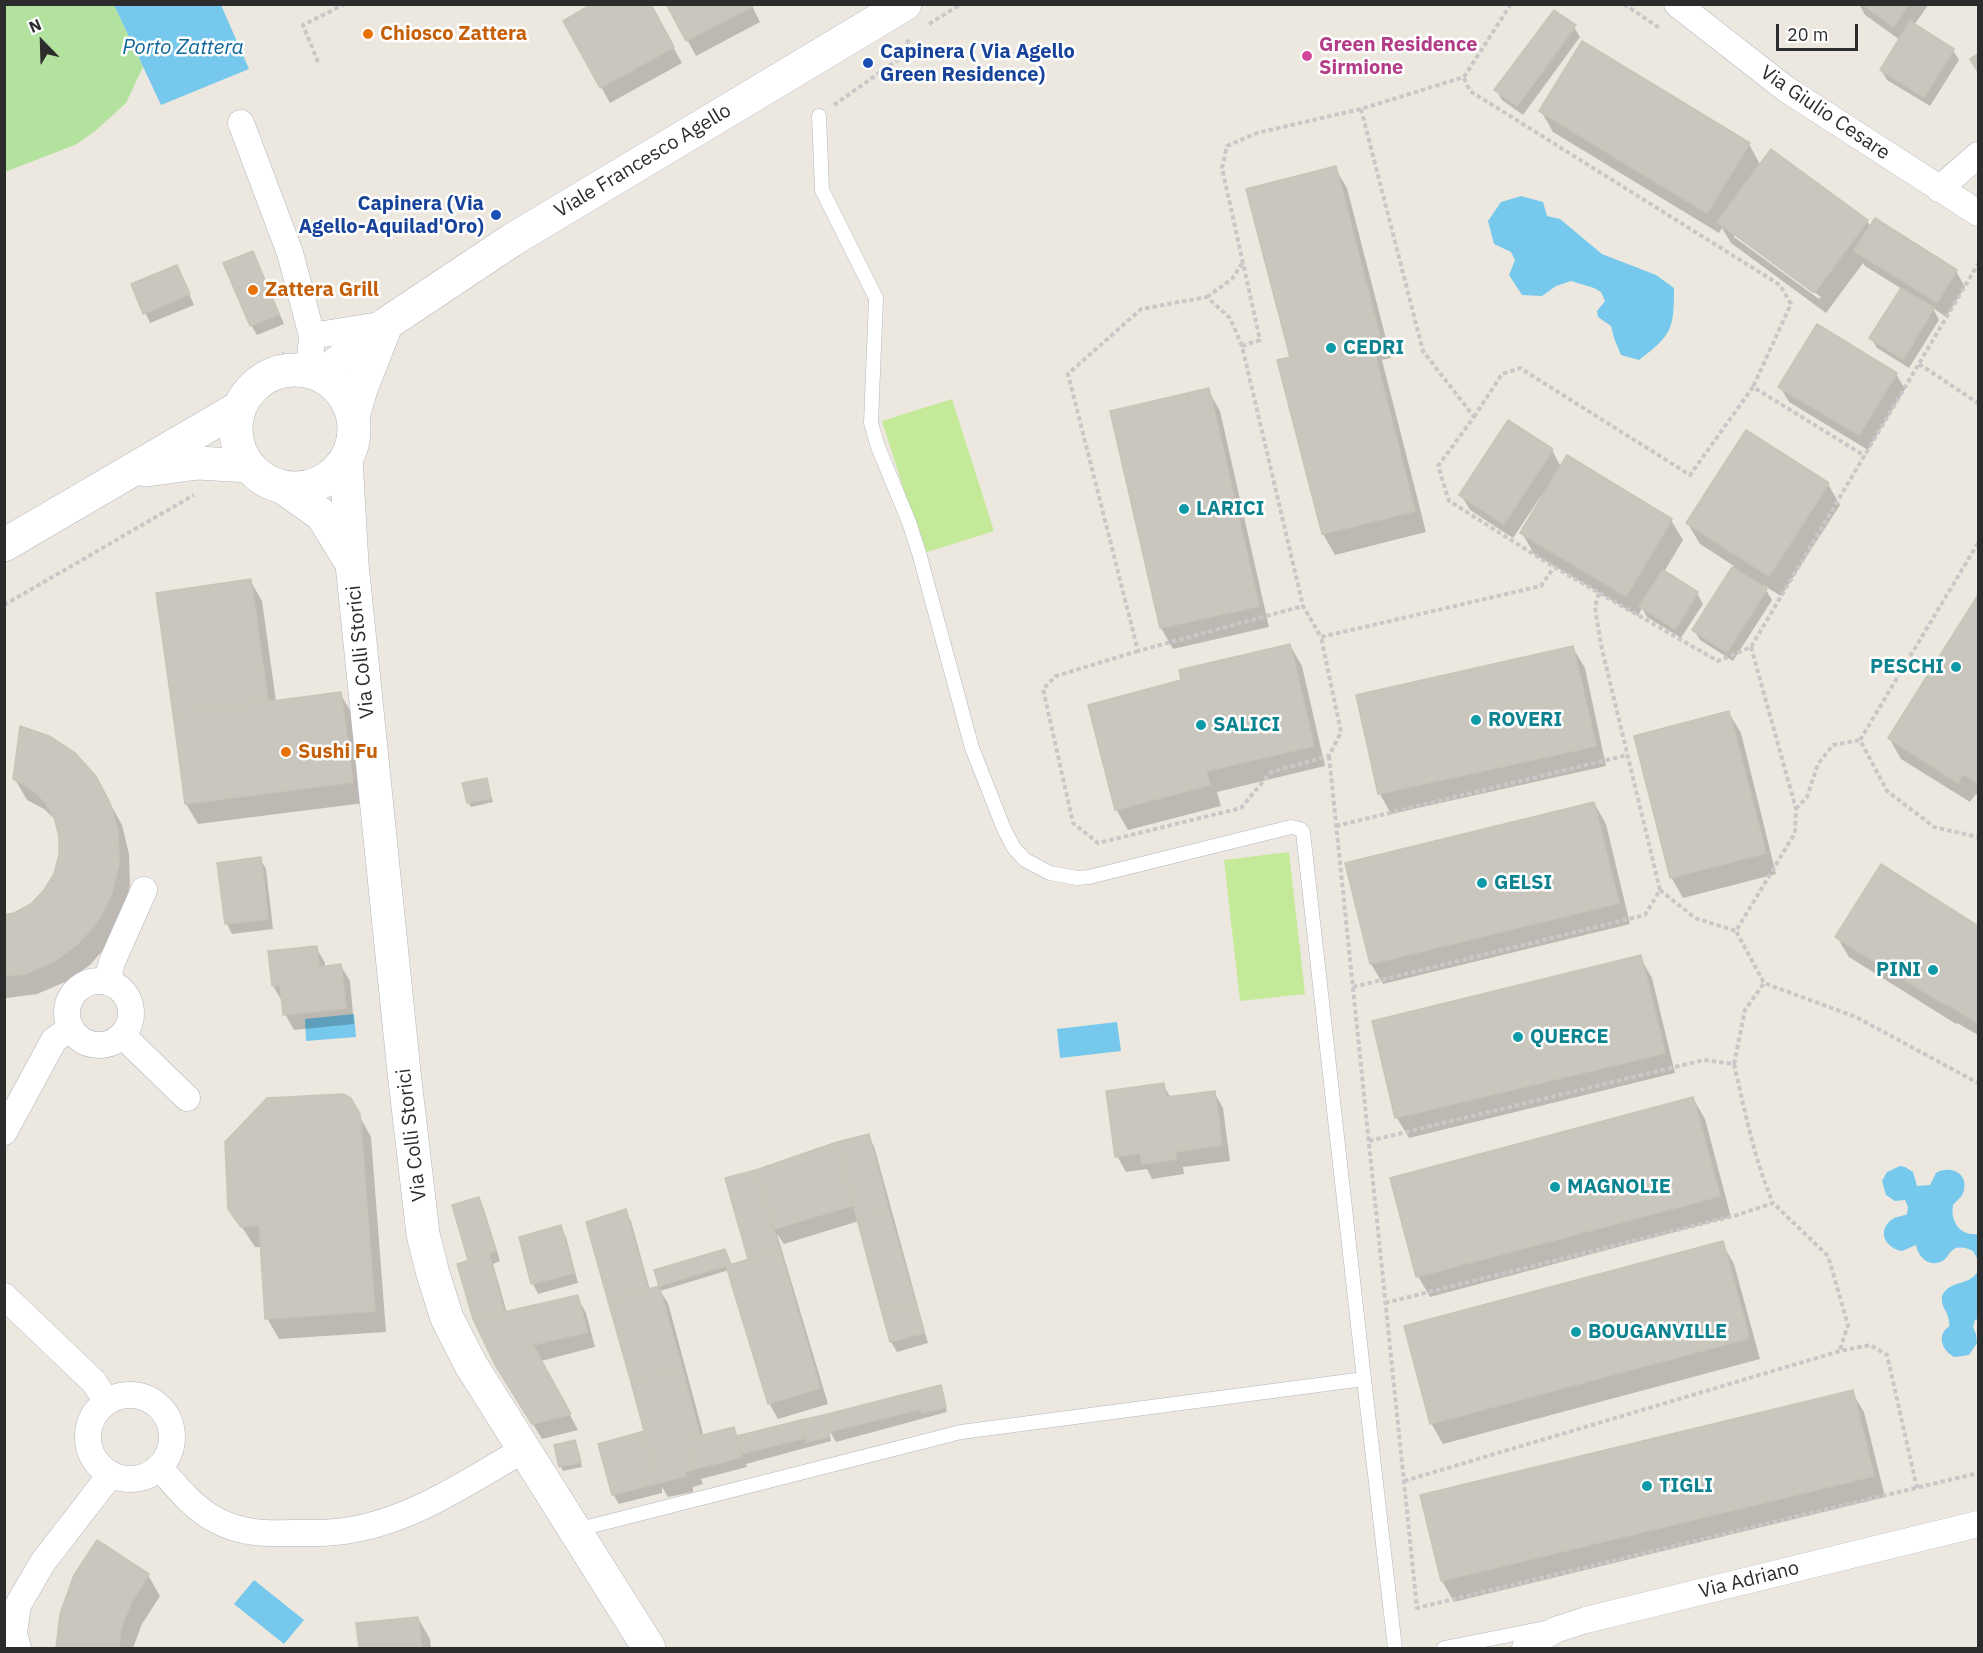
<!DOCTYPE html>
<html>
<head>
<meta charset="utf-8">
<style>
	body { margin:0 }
	#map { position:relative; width:1983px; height:1653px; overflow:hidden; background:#ede8df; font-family:"IBM Plex Sans",sans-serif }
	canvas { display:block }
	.frame { position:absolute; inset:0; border:6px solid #2c2c2c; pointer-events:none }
	.north { position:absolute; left:12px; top:12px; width:60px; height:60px; -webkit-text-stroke:4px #fff; paint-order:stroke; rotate:337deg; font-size:16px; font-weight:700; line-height:24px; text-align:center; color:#2c2c2c }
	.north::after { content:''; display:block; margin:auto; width:21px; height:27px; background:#2c2c2c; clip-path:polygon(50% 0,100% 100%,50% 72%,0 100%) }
	.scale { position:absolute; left:1776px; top:24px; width:82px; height:27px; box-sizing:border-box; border:3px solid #2c2c2c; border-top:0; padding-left:8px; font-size:18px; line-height:21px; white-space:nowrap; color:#2c2c2c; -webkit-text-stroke:4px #fff; paint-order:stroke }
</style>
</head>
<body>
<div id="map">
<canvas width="1983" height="1653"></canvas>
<div class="frame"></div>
<div class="north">N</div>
<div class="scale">20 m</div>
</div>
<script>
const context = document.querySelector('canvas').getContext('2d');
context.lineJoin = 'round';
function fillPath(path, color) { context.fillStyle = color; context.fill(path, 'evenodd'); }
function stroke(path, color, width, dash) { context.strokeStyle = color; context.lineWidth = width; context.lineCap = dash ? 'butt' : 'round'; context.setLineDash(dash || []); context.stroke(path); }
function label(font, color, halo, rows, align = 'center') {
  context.font = font + ' "IBM Plex Sans",sans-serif'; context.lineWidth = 5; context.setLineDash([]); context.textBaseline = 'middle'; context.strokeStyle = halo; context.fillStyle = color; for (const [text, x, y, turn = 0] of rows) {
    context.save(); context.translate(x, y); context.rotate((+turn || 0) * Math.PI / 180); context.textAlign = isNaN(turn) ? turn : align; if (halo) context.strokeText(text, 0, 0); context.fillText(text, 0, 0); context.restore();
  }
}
fillPath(new Path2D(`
	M 5,5 L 114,5 L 143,67 L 126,103 L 94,132 L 77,144 L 5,172 Z`), '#b2e29d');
fillPath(new Path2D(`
	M 952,399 L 994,531 L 924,553 L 882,421 Z
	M 1289,852 L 1305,994 L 1240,1001 L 1224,860 Z`), '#c4e999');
fillPath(new Path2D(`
	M 114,5 L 221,5 L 249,69 L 161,105 Z
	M 1521,196 L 1543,202 L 1547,216 L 1560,219 L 1602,254 L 1656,275 L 1674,288 C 1674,329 1672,335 1639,360 L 1621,355 L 1614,338 L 1611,326 L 1598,317 L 1597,311 L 1605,301 L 1601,292 L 1594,288 L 1571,281 L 1556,286 L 1542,296 L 1522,295 L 1509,275 L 1515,260 L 1511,252 L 1494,244 L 1488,221 L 1501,202 Z
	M 354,1014 L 356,1037 L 306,1041 L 305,1019 Z
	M 1117,1022 L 1121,1051 L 1060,1058 L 1057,1029 Z
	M 1900,1166 L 1905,1167 L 1913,1172 L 1917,1186 L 1930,1185 L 1936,1173 C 1949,1165 1968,1172 1964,1190 C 1963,1197 1957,1200 1953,1205 C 1950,1223 1961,1236 1978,1234 L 1978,1260 L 1973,1251 C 1967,1248 1960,1246 1954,1249 C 1949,1252 1948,1257 1944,1260 C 1931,1269 1918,1258 1916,1245 L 1902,1251 C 1888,1249 1877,1234 1889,1222 C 1894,1216 1901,1217 1907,1214 L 1908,1207 L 1905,1200 L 1895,1201 L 1886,1195 L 1882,1181 L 1887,1172 Z
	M 1978,1271 L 1978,1319 L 1975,1320 L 1973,1327 L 1976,1334 L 1977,1343 L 1969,1355 L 1955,1357 C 1945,1353 1937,1340 1945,1330 C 1949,1325 1950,1329 1949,1322 C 1949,1312 1940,1307 1942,1296 C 1950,1279 1969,1287 1978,1271 Z
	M 254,1580 L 304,1620 L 284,1644 L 234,1604 Z`), '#76c8ec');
fillPath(new Path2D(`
	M 649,4 L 682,63 L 610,103 L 565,22 Z
	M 668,4 L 751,4 L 760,22 L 696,56 Z
	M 1859,4 L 1929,4 L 1914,25 L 1953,50 L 1959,60 L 1930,106 L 1887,80 L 1881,70 L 1900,40 L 1865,15 Z
	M 1574,27 L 1580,37 L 1523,115 L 1502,100 L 1496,90 Z
	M 1541,111 L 1749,144 L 1761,166 L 1867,221 L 1871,227 L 1875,220 L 1956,271 L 1965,287 L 1946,317 L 1933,308 L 1939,320 L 1909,368 L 1877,348 L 1871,338 L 1902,289 L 1865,266 L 1863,263 L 1826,313 L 1731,243 L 1722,228 L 1719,233 L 1553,132 ZM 1734,233 L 1821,297 L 1819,299 L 1734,237 Z
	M 1335,168 L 1347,188 L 1391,358 L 1382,360 L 1426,532 L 1335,555 L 1323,534 L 1279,361 L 1291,358 Z
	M 258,263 L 284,324 L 257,335 L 251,325 Z
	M 177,266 L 194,305 L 150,323 L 133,285 Z
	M 1896,374 L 1905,389 L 1868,450 L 1789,402 L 1780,387 Z
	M 1208,390 L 1220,411 L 1269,627 L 1173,649 L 1161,628 Z
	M 1552,450 L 1561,467 L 1671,520 L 1683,540 L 1664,572 L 1697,593 L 1703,604 L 1681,638 L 1647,617 L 1642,608 L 1638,616 L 1534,554 L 1522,533 L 1543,497 L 1541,496 L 1513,538 L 1470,510 L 1461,495 Z
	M 1828,484 L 1840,505 L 1781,596 L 1763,585 L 1772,600 L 1733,661 L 1700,640 L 1694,630 L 1734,566 L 1700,544 L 1688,524 Z
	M 250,580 L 262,601 L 276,701 L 340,693 L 352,714 L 364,803 L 198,824 L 186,804 L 158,594 Z
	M 1978,598 L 1978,796 L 1976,794 L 1970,802 L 1901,759 L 1889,738 Z
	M 1290,645 L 1302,666 L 1325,766 L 1217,792 L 1221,806 L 1128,830 L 1116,809 L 1183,682 Z
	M 1573,648 L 1585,668 L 1606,766 L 1391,814 L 1380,794 Z
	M 1729,713 L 1741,733 L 1776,874 L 1683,898 L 1671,877 Z
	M 15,779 L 107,798 L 122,825 L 129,854 L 130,885 L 123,915 L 110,942 L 90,965 L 65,982 L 37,994 L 7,998 L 4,998 L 4,917 L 14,914 L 31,905 L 46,891 L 56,874 L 61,856 L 61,836 L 57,821 L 44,809 L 27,800 Z
	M 486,780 L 493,802 L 471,807 L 468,802 Z
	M 1594,803 L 1606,824 L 1630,924 L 1383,984 L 1371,964 L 1347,864 Z
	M 260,859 L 266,869 L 273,929 L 232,934 L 227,924 Z
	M 1882,866 L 1978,927 L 1978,1035 L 1957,1023 L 1956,1024 L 1849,957 L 1837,937 Z
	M 316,947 L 325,963 L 325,967 L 341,966 L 350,981 L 354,1024 L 294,1030 L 285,1014 L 282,1001 L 273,986 Z
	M 1640,957 L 1652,978 L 1675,1073 L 1409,1138 L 1397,1118 L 1374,1022 Z
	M 1163,1085 L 1171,1098 L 1214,1092 L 1223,1108 L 1230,1161 L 1183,1167 L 1184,1174 L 1152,1179 L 1147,1169 L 1126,1172 L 1117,1156 Z
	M 1693,1098 L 1705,1119 L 1731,1217 L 1430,1297 L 1418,1276 Z
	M 350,1099 L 371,1137 L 386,1332 L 279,1339 L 267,1318 L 262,1247 L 255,1247 L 229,1208 Z
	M 868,1136 L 874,1146 L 928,1343 L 897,1352 L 891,1342 L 859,1221 L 784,1244 L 777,1234 L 828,1404 L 778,1419 L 769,1403 L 729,1270 L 660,1291 L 668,1303 L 704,1437 L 734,1429 L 738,1437 L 940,1387 L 947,1412 L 836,1442 L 829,1430 L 831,1441 L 746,1464 L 747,1467 L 701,1479 L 703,1484 L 693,1487 L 693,1492 L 668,1497 L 662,1487 L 662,1493 L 619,1504 L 613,1494 L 643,1433 L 647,1438 L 588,1223 L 625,1211 L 631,1221 L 650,1290 L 661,1287 L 656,1271 L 727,1255 L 731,1266 L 750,1260 L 727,1179 Z
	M 478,1199 L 484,1209 L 500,1261 L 493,1264 L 507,1313 L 577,1297 L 586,1313 L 595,1347 L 541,1361 L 578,1430 L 542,1439 L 497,1365 L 474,1319 L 470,1261 L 453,1206 Z
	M 560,1227 L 566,1237 L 578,1283 L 538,1294 L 533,1284 L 520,1238 Z
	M 1722,1243 L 1734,1264 L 1760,1359 L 1443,1444 L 1431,1423 Z
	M 1852,1392 L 1864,1412 L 1885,1497 L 1454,1602 L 1442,1581 L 1422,1496 Z
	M 575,1441 L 582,1467 L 563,1471 L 561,1466 Z
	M 148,1575 L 160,1596 L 142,1624 L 133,1648 L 57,1648 L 61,1614 Z
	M 418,1618 L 430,1639 L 431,1648 L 360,1648 L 358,1624 Z`), '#0003');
const building = new Path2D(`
	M 592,4 L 651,4 L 674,47 L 600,88 L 563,21 Z
	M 666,4 L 752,4 L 753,6 L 686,41 Z
	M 1862,4 L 1909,4 L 1893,27 Z
	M 1554,10 L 1576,25 L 1517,106 L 1494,90 Z
	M 1910,21 L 1954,49 L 1924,97 L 1880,70 Z
	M 1582,41 L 1750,143 L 1707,213 L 1539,111 Z
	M 1978,54 L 1978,72 L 1970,59 Z
	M 1771,149 L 1868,220 L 1814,293 L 1717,222 Z
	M 1336,166 L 1380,337 L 1371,339 L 1415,511 L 1322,534 L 1277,360 L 1290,357 L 1246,189 Z
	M 1875,218 L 1957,270 L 1937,302 L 1854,251 Z
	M 253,251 L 279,314 L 250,326 L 223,263 Z
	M 177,265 L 190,294 L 143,314 L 131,284 Z
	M 1901,288 L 1934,308 L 1903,359 L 1869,338 Z
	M 1817,324 L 1897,373 L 1859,435 L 1778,387 Z
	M 1209,388 L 1259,606 L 1160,628 L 1110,411 Z
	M 1508,420 L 1553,449 L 1504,524 L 1459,495 Z
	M 1746,430 L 1829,483 L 1769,576 L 1686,523 Z
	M 1567,455 L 1672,519 L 1626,596 L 1520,533 Z
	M 1732,567 L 1767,589 L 1727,652 L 1692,630 Z
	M 1663,570 L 1698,592 L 1675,629 L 1639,606 Z
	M 251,579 L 268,701 L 173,714 L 156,593 Z
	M 1978,595 L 1978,784 L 1963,774 L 1958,783 L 1888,738 Z
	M 1290,644 L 1314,746 L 1206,771 L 1210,785 L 1115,810 L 1088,705 L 1181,680 L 1179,670 Z
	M 1573,646 L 1596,746 L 1378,794 L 1356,695 Z
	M 341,692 L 353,782 L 185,804 L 173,714 Z
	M 1729,711 L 1766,853 L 1670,878 L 1634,736 Z
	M 20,726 L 49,736 L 75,753 L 96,776 L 110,803 L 118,832 L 119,863 L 112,893 L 98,921 L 78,944 L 53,962 L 25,974 L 4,976 L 4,915 L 14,913 L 31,904 L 44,890 L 54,874 L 59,855 L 59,836 L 54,817 L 44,801 L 30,788 L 13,779 Z
	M 487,778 L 491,798 L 467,803 L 462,783 Z
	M 1594,802 L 1619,903 L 1370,964 L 1345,863 Z
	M 261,857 L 268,919 L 225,924 L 217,863 Z
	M 1881,864 L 1978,926 L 1978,1023 L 1945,1003 L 1944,1004 L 1835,937 Z
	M 317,946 L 319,967 L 341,964 L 346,1008 L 283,1015 L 280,985 L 272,986 L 268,951 Z
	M 1641,955 L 1665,1053 L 1395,1118 L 1372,1021 Z
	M 1164,1083 L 1166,1097 L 1215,1091 L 1222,1145 L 1175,1152 L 1176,1159 L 1142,1164 L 1140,1153 L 1115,1157 L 1106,1091 Z
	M 343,1094 L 351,1098 L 360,1114 L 375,1311 L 265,1319 L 259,1225 L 241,1227 L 228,1209 L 225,1142 L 267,1098 Z
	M 1693,1097 L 1720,1196 L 1416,1277 L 1390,1178 Z
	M 869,1134 L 889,1211 L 857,1219 L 837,1142 Z
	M 837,1142 L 854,1205 L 774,1229 L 756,1170 Z
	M 756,1170 L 780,1250 L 748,1259 L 725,1178 Z
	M 479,1197 L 496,1251 L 468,1260 L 452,1205 Z
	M 626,1209 L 648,1289 L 608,1301 L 586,1222 Z
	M 889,1211 L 916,1305 L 882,1313 L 857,1219 Z
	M 561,1225 L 574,1273 L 531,1284 L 519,1237 Z
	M 1723,1241 L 1749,1338 L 1430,1424 L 1404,1326 Z
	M 725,1249 L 731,1264 L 659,1286 L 654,1270 Z
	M 780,1250 L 820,1388 L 768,1404 L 726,1266 Z
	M 489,1254 L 504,1311 L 473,1319 L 457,1264 Z
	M 659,1286 L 682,1368 L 631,1382 L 608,1301 Z
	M 578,1295 L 587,1332 L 533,1345 L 571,1414 L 532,1424 L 495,1365 L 473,1319 Z
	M 916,1305 L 924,1333 L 890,1342 L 882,1313 Z
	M 682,1368 L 700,1436 L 687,1439 L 695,1469 L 685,1472 L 686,1476 L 658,1483 L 631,1382 Z
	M 941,1385 L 946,1407 L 922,1413 L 917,1391 Z
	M 1853,1390 L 1874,1476 L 1441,1581 L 1420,1495 Z
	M 917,1391 L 921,1409 L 828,1432 L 824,1415 Z
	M 824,1415 L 829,1437 L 806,1442 L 801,1420 Z
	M 801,1420 L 805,1438 L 741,1454 L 737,1436 Z
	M 734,1427 L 742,1457 L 695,1469 L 687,1439 Z
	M 644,1431 L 658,1483 L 612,1495 L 598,1444 Z
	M 575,1440 L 581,1462 L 559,1467 L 554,1445 Z
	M 97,1540 L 149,1574 L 131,1603 L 121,1628 L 119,1648 L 56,1648 L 60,1614 L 74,1575 Z
	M 418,1617 L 422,1648 L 359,1648 L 356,1623 Z`);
fillPath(building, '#c9c6bd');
stroke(building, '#c9c4b8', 1.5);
const lane = new Path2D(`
	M 819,116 L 822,190 L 876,298 L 871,423 L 878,447 L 909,522 L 919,553 L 972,748 L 1004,829 L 1014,848 L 1025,860 L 1050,873 L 1077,878 L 1089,877 L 1291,827 L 1300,829 L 1303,832 L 1364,1379
	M 576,1530 L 961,1432 L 1364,1379 L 1395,1648
	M 1444,1648 L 1545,1628`);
const street = new Path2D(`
	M 1677,4 L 1786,89 L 1978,213
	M 241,123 L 290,253 L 312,336 L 310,360 L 306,371
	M 1939,189 L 1978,155
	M 312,336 L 386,324
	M67 1013a32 32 0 1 1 64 0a32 32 0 1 1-64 0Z
	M 107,982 L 112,962 L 144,890
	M 122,1035 L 187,1098
	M 4,1132 L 54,1040 L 71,1028
	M 4,1296 L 94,1382 L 107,1402
	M88 1437a42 42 0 1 1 84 0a42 42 0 1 1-84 0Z
	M 159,1467 C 176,1486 193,1508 216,1520 C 240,1533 264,1534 291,1533 C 311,1533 331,1534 350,1530 C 413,1520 469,1481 523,1450
	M 18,1648 L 14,1633 L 18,1605 L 43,1562 L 111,1474
	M 1525,1648 L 1555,1630 L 1586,1620 L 1978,1524`);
const secondary = new Path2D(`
	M236 429a59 59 0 1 1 118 0a59 59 0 1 1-118 0Z
	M 321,376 L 386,324 L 512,240 L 905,4
	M 353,416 L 361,389 L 386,325
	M 346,459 L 352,564 L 404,1072 L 423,1234 L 433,1274 L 447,1318 L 471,1365 L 649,1648
	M 146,470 L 198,463 L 249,466
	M 281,486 L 322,515 L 351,562
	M 4,545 L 240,407`);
stroke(lane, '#b2b5bf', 15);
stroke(street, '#b2b5bf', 27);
stroke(secondary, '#b2b5bf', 34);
stroke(new Path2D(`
	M 1511,4 L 1464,77 L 1361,109 L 1257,133 L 1227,146 L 1222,168 L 1260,340 L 1242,346 L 1303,606 L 1321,637 L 1541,586 L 1554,567
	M 1624,4 L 1661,29
	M 929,24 L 961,4
	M 318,62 L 303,25 L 345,4
	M 1464,78 L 1470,91 L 1780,285 L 1791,304 L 1753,387
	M 834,105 L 903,56 L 909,38
	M 1361,109 L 1423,351 L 1474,417 L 1438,466 L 1449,501 L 1554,567 L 1718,661 L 1751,647 L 1978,264
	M 1207,297 L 1232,279 L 1243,262
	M 1242,346 L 1230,318 L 1207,297 L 1141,309 L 1068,374 L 1138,651 L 1303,606
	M 1919,364 L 1978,403
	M 245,378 L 284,353
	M 1474,417 L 1502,374 L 1520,368 L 1690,475 L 1753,387 L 1865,456
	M 1978,543 L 1860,740 L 1887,791 L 1934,827 L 1978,837
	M 4,605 L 194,495
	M 1751,647 L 1796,809 L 1795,833 L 1736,931 L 1764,983 L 1856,1017 L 1978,1083
	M 1138,651 L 1056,676 L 1043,689 L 1073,823 L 1098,843 L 1241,808 L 1271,772 L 1329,756 L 1341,732 L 1321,637
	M 1329,756 L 1417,1608 L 1978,1473
	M 1796,809 L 1807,797 L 1818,764 L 1833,745 L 1860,740
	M 1336,826 L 1627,755
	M 1660,890 L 1695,918 L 1736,931
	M 1353,987 L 1645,915 L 1660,890 L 1601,645 L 1595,607 L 1599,593
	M 1734,1064 L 1745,1010 L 1764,983
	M 1369,1141 L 1704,1060 L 1734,1064 C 1745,1111 1754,1159 1773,1203
	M 1385,1303 L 1737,1215 L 1773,1203 L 1828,1256 L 1848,1325 L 1840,1350
	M 1404,1481 L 1840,1351 L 1870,1345 L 1887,1355 L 1917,1488`), '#c8c8c8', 4, [4.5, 3]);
stroke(lane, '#fff', 14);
stroke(street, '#fff', 26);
stroke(secondary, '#fff', 33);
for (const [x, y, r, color] of [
	[368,34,6,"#e8710a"],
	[1307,56,6,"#d1479c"],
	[868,63,6,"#1a4fb4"],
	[496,215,6,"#1a4fb4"],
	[253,290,6,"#e8710a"],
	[1331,348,6,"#0f9aa8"],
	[1184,509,6,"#0f9aa8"],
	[1956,667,6,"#0f9aa8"],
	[1476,720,6,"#0f9aa8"],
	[1201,725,6,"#0f9aa8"],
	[286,752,6,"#e8710a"],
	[1482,883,6,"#0f9aa8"],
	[1933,970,6,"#0f9aa8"],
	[1518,1037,6,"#0f9aa8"],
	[1555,1187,6,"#0f9aa8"],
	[1576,1332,6,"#0f9aa8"],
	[1647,1486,6,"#0f9aa8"]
]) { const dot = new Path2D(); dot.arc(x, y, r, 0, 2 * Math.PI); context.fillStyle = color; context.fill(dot); stroke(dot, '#fff', 2); }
label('bold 20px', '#c56008', '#fff', [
	["Chiosco Zattera",380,34],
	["Zattera Grill",265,290],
	["Sushi Fu",298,752]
], 'left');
label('bold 20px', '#b23c85', '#fff', [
	["Green Residence",1319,45],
	["Sirmione",1319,68]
], 'left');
label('bold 20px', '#164399', '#fff', [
	["Capinera ( Via Agello",880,52],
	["Green Residence)",880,75],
	["Capinera (Via",484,204,"right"],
	["Agello-Aquilad'Oro)",484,227,"right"]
], 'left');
label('20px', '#2c2c2c', '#fff', [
	["Via Giulio Cesare",1825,113,34],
	["Viale Francesco Agello",643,161,-31],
	["Via Colli Storici",361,652,-96],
	["Via Colli Storici",412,1135,-97],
	["Via Adriano",1749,1580,-14]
]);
label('bold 20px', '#0d838f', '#fff', [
	["CEDRI",1343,348],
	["LARICI",1196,509],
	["PESCHI",1944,667,"right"],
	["ROVERI",1488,720],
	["SALICI",1213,725],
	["GELSI",1494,883],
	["PINI",1921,970,"right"],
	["QUERCE",1530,1037],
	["MAGNOLIE",1567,1187],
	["BOUGANVILLE",1588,1332],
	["TIGLI",1659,1486]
], 'left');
label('italic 21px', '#11679b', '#fff', [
	["Porto Zattera",183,48]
]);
</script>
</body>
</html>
